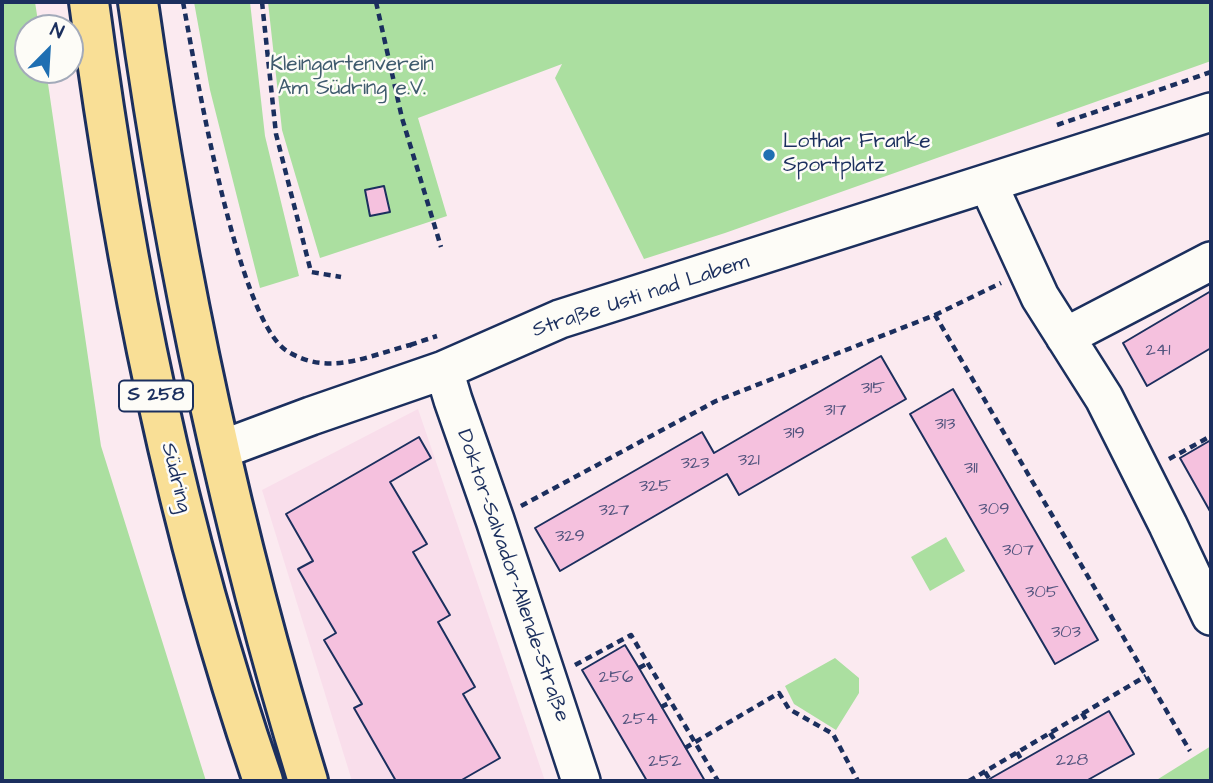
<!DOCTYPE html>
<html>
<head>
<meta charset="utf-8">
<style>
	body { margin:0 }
	#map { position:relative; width:1213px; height:783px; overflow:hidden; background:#fbeaf0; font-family:"Architects Daughter",sans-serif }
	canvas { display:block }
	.frame { position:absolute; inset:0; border:4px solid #1b2f5e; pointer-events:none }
	.north { position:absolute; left:14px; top:14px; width:70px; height:70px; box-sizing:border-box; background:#fdfcf7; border:2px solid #a3aaba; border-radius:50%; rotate:24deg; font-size:19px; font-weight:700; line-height:28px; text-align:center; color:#1b2f5e }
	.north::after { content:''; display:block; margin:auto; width:24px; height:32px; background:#1f6fb2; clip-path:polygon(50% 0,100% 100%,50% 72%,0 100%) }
</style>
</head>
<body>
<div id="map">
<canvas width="1213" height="783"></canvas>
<div class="frame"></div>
<div class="north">N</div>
</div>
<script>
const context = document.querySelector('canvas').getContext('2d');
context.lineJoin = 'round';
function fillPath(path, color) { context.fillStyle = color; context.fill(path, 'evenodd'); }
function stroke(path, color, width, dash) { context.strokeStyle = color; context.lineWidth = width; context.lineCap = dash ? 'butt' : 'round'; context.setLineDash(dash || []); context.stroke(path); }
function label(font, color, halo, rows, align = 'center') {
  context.font = font + ' "Architects Daughter",sans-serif'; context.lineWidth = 5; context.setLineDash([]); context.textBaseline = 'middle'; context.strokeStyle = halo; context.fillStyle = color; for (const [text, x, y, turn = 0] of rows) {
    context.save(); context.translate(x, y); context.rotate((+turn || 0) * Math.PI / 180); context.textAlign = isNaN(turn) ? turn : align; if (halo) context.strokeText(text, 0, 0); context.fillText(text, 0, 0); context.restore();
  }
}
fillPath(new Path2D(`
	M 418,409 L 545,781 L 352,781 L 262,490 Z`), '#f9deeb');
fillPath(new Path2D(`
	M 2,2 L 35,2 L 39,28 L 28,28 L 28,70 L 46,70 L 101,446 L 206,781 L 2,781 Z
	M 194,2 L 250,2 L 265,136 L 299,276 L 260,288 L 210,90 Z
	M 268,2 L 1211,2 L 1211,61 L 725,233 L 644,259 L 555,78 L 562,64 L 418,118 L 447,216 L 320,258 L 282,130 Z
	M 946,537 L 965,571 L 930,591 L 911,557 Z
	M 835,658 L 859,678 L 859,693 L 836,730 L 794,704 L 785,686 Z
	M 1211,746 L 1211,781 L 1155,781 Z`), '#abdfa0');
const building = new Path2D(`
	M 384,186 L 390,212 L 370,216 L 365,190 Z
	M 1211,291 L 1211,348 L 1147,386 L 1123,343 Z
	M 881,356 L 906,399 L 739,495 L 727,474 L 560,571 L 535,528 L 702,432 L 714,453 Z
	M 953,389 L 1098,640 L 1055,664 L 910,414 Z
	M 419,437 L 431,458 L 390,482 L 427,544 L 413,552 L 450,615 L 438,622 L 475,687 L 463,694 L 500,758 L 460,781 L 396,781 L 354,708 L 362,704 L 324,640 L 336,633 L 298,569 L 313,561 L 286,514 Z
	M 1211,440 L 1211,513 L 1180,458 Z
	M 625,645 L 639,668 L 705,781 L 647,781 L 582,670 Z
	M 1109,711 L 1134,754 L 1086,781 L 986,781 Z`);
fillPath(building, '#f5c1de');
stroke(building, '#1b2f5e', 2);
const minor = new Path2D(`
	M 988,184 L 1040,297 L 1104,398 L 1168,525 L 1211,616
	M 1065,337 L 1211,261
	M 444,370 L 453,400 L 495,520 L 581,781
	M 220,450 L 311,416 L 444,370 L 560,319 L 1211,112`);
const major = new Path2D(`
	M 89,2 C 124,267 176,528 263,781
	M 138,2 C 175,265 230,527 308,781`);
stroke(minor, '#1b2f5e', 42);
stroke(major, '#1b2f5e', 44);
stroke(new Path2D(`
	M 183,2 C 195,66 237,320 287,351 C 329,377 367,356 410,345 L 412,346
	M 262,2 L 276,134 L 311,272 L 341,277
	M 376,2 L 402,118 L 441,247
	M 1057,125 L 1211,72
	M 935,315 L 1001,283
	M 410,345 L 437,336
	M 1169,459 L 1211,436
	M 521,506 L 716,401 L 935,315 L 1190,751
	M 575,665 L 631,635 L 718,781
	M 639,668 L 648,663
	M 661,707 L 671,702
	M 1082,713 L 1088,723
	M 1050,733 L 1056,742
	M 685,748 L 779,693 L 789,709 L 833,734 L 858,781
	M 1017,752 L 1022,761
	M 985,772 L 990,780
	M 969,781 L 1146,676`), '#1b2f5e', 4.5, [7, 5]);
stroke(minor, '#fdfcf7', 37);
stroke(major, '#f9df96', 38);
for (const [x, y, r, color] of [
	[769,155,7,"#1f6fb2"]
]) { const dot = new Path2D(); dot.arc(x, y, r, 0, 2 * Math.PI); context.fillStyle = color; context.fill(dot); stroke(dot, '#fdfcf7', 2.5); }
label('18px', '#52547e', null, [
	["241",1158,351],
	["315",873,389],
	["317",835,411],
	["313",945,425],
	["319",794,434],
	["321",749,461],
	["323",695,464],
	["311",971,469],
	["325",655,487],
	["309",994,510],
	["327",614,511],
	["329",570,537],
	["307",1018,551],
	["305",1042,593],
	["303",1066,633],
	["256",616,678],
	["254",640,720],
	["228",1072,761],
	["252",665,762]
]);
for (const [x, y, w] of [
	[156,396,74]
]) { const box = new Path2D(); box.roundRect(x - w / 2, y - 15.5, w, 31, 5); context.fillStyle = '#fdfcf7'; context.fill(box); stroke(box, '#1b2f5e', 2); }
label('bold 19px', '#1b2f5e', null, [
	["S 258",156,396]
]);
label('21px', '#3f5b6e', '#fdfcf7', [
	["Kleingartenverein",352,66],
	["Am Südring e.V.",352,90]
]);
label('21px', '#1b2f5e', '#fdfcf7', [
	["Lothar Franke",783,143],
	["Sportplatz",783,167]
], 'left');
label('21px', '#1b2f5e', '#fdfcf7', [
	["Straße Usti nad Labem",641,297,-18],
	["Südring",175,478,76],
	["Doktor-Salvador-Allende-Straße",512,576,71]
]);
</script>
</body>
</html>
